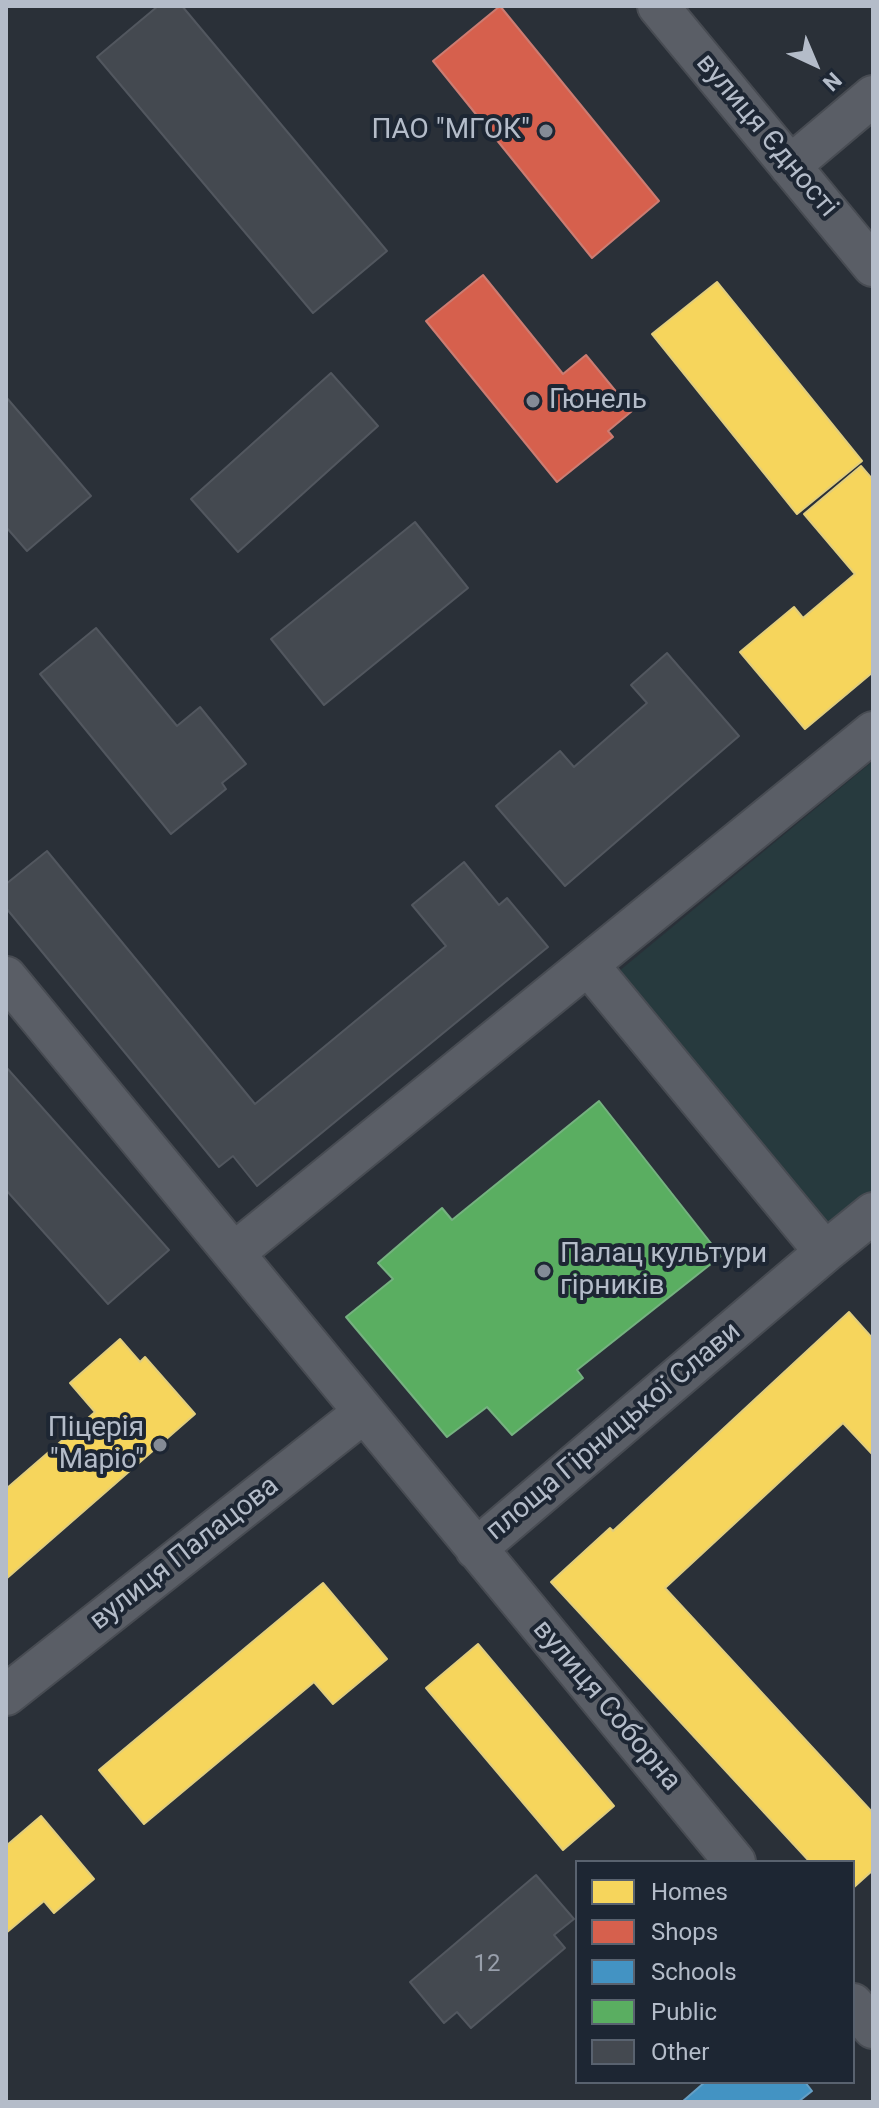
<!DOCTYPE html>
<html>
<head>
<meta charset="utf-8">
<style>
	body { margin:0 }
	#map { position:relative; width:879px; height:2108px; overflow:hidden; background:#2a3038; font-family:Roboto,sans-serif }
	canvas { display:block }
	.frame { position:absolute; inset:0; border:8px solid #b4bcc9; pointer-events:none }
	.legend { position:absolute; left:575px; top:1860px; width:280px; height:224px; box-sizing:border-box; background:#1d2633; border:2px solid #59626f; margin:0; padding:10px 14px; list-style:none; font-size:24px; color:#b4bcc9 }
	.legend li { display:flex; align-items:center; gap:16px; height:40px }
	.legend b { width:40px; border:2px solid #59626f }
	.north { position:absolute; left:775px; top:24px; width:80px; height:80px; -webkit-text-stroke:6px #1d2633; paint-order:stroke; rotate:136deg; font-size:22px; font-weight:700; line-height:32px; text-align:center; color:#b4bcc9 }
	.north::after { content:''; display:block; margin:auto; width:28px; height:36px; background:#b4bcc9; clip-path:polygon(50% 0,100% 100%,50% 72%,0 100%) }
</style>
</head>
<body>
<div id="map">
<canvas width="879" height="2108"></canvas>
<div class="frame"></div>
<ul class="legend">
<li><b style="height:22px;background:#f6d55c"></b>Homes</li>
<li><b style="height:22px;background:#d6604d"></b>Shops</li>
<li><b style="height:22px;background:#4393c3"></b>Schools</li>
<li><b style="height:22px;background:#5aae61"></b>Public</li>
<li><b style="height:22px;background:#444950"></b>Other</li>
</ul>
<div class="north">N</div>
</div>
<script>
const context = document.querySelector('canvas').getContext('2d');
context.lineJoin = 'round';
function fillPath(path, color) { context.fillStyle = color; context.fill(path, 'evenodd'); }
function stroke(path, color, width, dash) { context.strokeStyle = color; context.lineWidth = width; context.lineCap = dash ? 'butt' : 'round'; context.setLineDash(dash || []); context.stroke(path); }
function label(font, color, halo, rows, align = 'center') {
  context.font = font + ' Roboto,sans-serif'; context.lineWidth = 8; context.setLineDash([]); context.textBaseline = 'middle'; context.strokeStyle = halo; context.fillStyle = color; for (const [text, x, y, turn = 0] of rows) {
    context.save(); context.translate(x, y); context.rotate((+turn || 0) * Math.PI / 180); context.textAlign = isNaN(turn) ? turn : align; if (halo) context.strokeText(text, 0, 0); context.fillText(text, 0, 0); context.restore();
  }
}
fillPath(new Path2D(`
	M 873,761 L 873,1195 L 827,1233 L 618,972 Z`), '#273a3e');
const homes = new Path2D(`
	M 717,282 L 862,461 L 797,514 L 652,334 Z
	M 861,466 L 873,480 L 873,672 L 805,729 L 740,652 L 794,607 L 803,618 L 855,574 L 804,514 Z
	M 849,1312 L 873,1339 L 873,1455 L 843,1423 L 665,1588 L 873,1813 L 873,1870 L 853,1888 L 853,1862 L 810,1862 L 551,1582 L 610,1528 L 613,1531 Z
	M 120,1339 L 140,1362 L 145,1357 L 195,1414 L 6,1579 L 6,1489 L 95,1412 L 70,1383 Z
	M 323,1583 L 387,1659 L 333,1704 L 314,1682 L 144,1824 L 99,1770 Z
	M 478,1644 L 614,1806 L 563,1850 L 426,1688 Z
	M 41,1816 L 94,1879 L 54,1913 L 44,1901 L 6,1933 L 6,1846 Z`);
fillPath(homes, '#f6d55c');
stroke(homes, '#e2ce7d', 2);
const shops = new Path2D(`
	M 500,6 L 659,201 L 592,258 L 433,61 Z
	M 483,275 L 563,374 L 586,355 L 632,411 L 608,431 L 613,437 L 557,482 L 426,321 Z`);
fillPath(shops, '#d6604d');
stroke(shops, '#cc7c72', 2);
const schools = new Path2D(`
	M 705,2082 L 805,2082 L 812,2091 L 798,2102 L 682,2102 Z`);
fillPath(schools, '#4393c3');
stroke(schools, '#659fc5', 2);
const public = new Path2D(`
	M 599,1101 L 721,1256 L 577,1370 L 583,1378 L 512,1435 L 487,1407 L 447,1437 L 346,1317 L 393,1279 L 378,1263 L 442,1208 L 452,1220 Z`);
fillPath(public, '#5aae61');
stroke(public, '#75b280', 2);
const building = new Path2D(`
	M 158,6 L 182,6 L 387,251 L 313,313 L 97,57 Z
	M 331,373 L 378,426 L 238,552 L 191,499 Z
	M 6,397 L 91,496 L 27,551 L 6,527 Z
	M 415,522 L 468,588 L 324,705 L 271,639 Z
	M 96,628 L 177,726 L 200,707 L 246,764 L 222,783 L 226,789 L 171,834 L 40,674 Z
	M 667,653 L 739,736 L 565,886 L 496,806 L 560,751 L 574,767 L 647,703 L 631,685 Z
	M 47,851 L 255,1104 L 446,946 L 412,905 L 464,862 L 499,905 L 507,898 L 548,947 L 257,1186 L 233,1156 L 219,1167 L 6,908 L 6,884 Z
	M 6,1067 L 169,1250 L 108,1304 L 6,1190 Z
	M 536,1875 L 574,1919 L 554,1935 L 565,1948 L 471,2028 L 457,2012 L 444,2023 L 410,1982 Z`);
fillPath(building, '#444950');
stroke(building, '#52575f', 2);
const minor = new Path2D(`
	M 658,6 L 873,266
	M 790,166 L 873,96
	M 589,966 L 825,1252
	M 6,977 L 735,1862
	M 234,1253 L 873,732
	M 476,1549 L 825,1252 L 873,1213
	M 6,1695 L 363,1413
	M 853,2004 L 873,2028`);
stroke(minor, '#484c53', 44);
stroke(minor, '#5a5e66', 40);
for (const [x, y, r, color] of [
	[546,131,8,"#848b96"],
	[533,401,8,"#848b96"],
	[544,1271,8,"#848b96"],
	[160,1445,8,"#848b96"]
]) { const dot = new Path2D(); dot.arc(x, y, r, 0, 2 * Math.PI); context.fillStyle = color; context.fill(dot); stroke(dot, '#1d2633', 3); }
label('24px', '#989fab', null, [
	["12",487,1965]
]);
label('28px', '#b4bcc9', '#1d2633', [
	["ПАО \"МГОК\"",530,131],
	["Гюнель",549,401,"left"],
	["Палац культури",560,1255,"left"],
	["гірників",560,1287,"left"],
	["Піцерія",144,1429],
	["\"Маріо\"",144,1461]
], 'right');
label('28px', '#b4bcc9', '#1d2633', [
	["вулиця Єдності",766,136,50],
	["площа Гірницької Слави",614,1432,-40],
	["вулиця Палацова",185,1554,-38],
	["вулиця Соборна",606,1706,50]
]);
</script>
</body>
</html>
